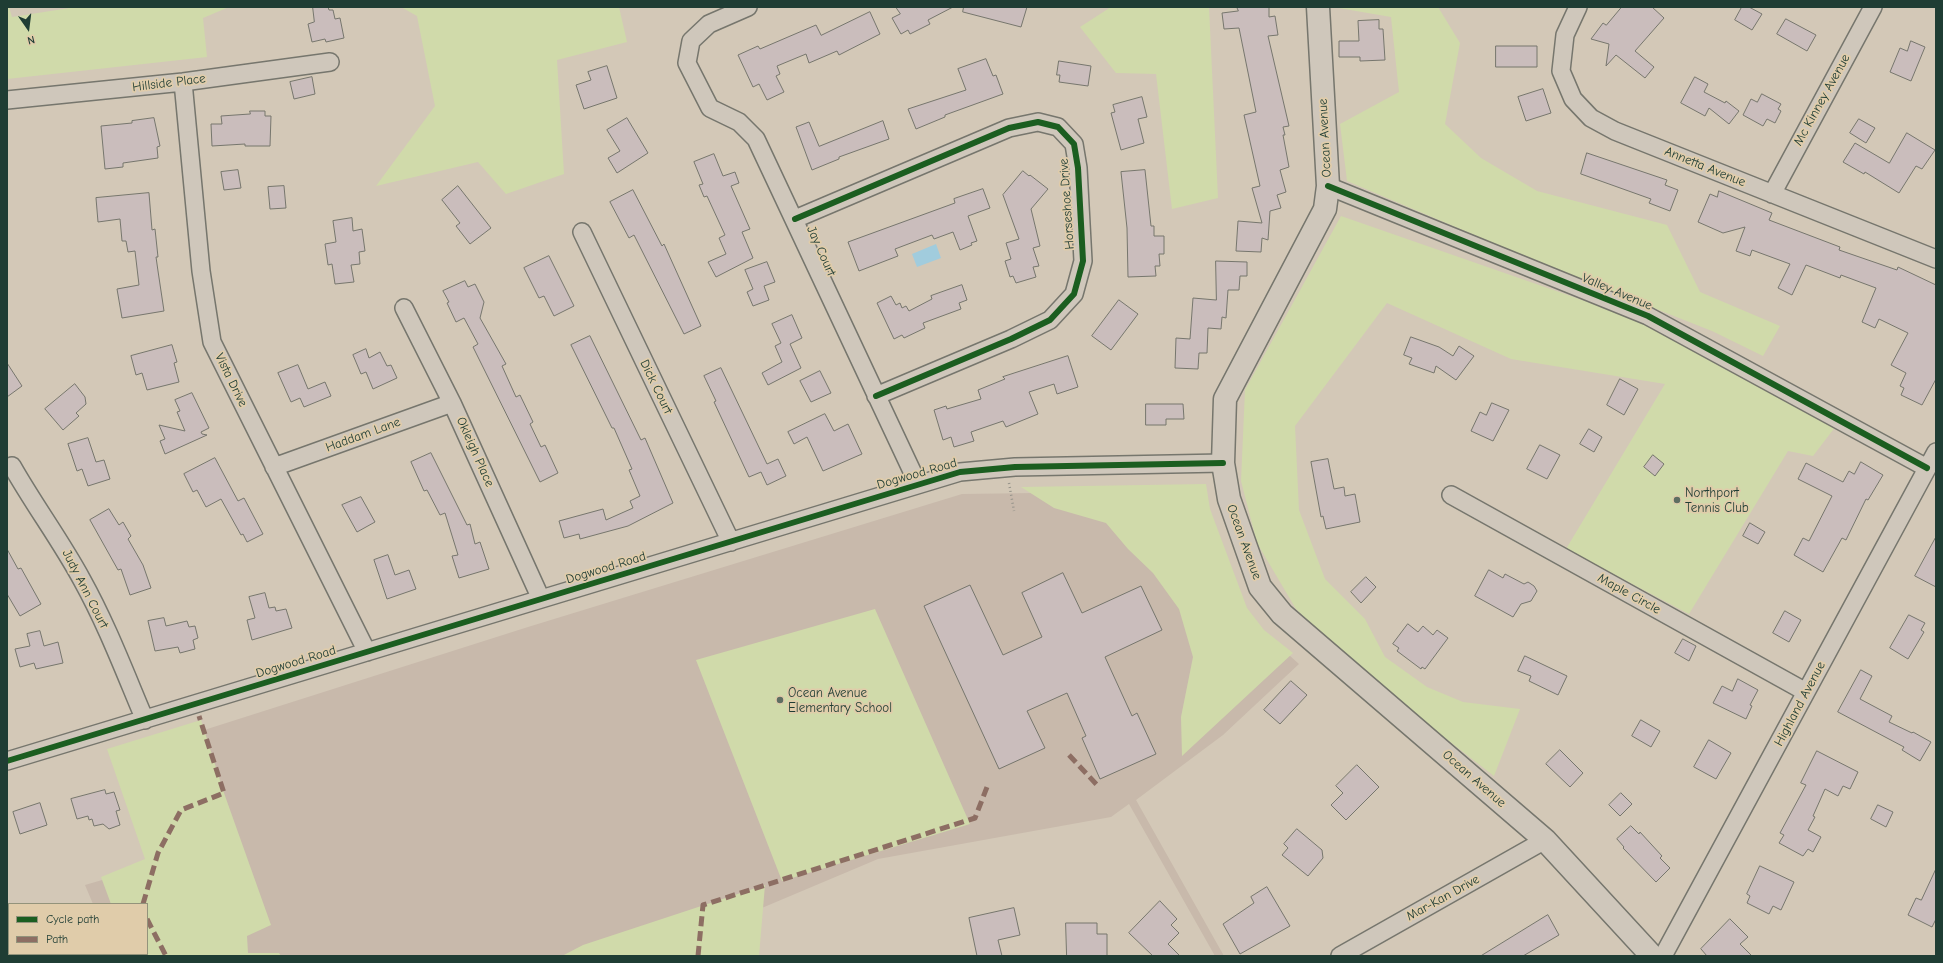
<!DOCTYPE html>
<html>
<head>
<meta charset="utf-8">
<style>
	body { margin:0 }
	#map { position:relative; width:1943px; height:963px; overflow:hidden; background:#d3c8b7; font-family:"Comic Neue",sans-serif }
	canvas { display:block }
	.frame { position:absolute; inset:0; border:8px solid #1f3d34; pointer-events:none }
	.legend { position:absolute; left:8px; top:903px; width:140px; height:52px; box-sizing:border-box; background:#e0ccaa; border:1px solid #93937b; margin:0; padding:5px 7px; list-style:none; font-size:12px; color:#1f3d34 }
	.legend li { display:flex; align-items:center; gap:8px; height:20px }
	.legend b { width:20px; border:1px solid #93937b }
	.north { position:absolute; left:8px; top:8px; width:40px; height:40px; -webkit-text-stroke:3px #e0ccaa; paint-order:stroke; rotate:166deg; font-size:11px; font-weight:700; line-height:16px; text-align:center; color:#1f3d34 }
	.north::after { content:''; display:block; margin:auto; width:14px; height:18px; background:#1f3d34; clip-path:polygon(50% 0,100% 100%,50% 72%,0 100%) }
</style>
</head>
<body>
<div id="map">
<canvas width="1943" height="963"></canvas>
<div class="frame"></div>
<ul class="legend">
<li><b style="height:5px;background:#1b5e20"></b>Cycle path</li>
<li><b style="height:5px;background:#8d6e63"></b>Path</li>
</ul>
<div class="north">N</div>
</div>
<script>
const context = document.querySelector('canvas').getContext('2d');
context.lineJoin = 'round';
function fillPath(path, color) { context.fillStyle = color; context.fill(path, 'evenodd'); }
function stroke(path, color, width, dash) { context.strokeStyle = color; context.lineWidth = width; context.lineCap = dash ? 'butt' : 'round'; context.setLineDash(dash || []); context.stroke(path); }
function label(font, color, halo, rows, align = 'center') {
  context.font = font + ' "Comic Neue",sans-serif'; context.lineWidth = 3.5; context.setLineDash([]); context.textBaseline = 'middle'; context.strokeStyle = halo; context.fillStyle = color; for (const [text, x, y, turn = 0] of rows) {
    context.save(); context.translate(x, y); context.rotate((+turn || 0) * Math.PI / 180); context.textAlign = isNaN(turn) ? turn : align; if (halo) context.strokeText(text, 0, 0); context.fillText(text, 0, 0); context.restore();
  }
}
fillPath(new Path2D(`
	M 1108,492 L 1299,664 L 1223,735 L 1136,800 L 1224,956 L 1215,956 L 1129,804 L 1111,817 L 878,859 L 731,921 L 744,956 L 115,956 L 114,954 L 147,954 L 147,904 L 93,904 L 85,885 L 157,864 L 113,759 L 528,627 L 962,494 Z`), '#c8b9ab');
fillPath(new Path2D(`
	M 7,7 L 9,7 L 12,17 L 76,7 L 229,7 L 203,18 L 207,57 L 7,79 Z
	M 401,7 L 619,7 L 627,42 L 557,60 L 564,174 L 506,194 L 478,162 L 376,186 L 435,106 L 417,16 Z
	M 1111,7 L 1209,7 L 1218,198 L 1172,209 L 1156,74 L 1116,73 L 1080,27 Z
	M 1333,7 L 1438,7 L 1460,43 L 1445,124 L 1481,158 L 1537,191 L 1667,225 L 1700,292 L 1780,326 L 1763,356 L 1712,331 L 1552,268 L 1347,181 L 1340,124 L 1399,92 L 1391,17 Z
	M 1341,216 L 1648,323 L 1836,426 L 1813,456 L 1788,451 L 1689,614 L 1566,549 L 1665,384 L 1511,359 L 1387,303 L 1295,426 L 1299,510 L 1325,579 L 1365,619 L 1385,657 L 1427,687 L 1463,702 L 1520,709 L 1494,776 L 1356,669 L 1296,609 L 1257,543 L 1241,481 L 1245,390 Z
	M 1206,484 L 1210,509 L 1247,608 L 1264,630 L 1293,653 L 1182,756 L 1181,717 L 1193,657 L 1179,609 L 1153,573 L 1128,549 L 1106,523 L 1054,508 L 1021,487 Z
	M 875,609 L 970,824 L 782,881 L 696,660 Z
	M 201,720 L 224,793 L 271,925 L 247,936 L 248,953 L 279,953 L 281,956 L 131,956 L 130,954 L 147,954 L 147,904 L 111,904 L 101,877 L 145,859 L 107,749 Z
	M 765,885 L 759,956 L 562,956 L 583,945 Z`), '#d0daaa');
fillPath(new Path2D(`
	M 936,244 L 941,258 L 917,267 L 912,254 Z`), '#a1ccdd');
const building = new Path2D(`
	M 313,7 L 328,7 L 329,10 L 333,10 L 335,19 L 340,18 L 344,38 L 326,42 L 325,39 L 312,42 L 308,24 L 314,22 Z
	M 896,7 L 953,7 L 928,20 L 930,24 L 910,34 L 908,30 L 901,34 L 892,18 L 900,14 Z
	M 964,7 L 1027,7 L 1021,27 L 963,12 Z
	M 1237,7 L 1269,7 L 1269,17 L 1275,16 L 1278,35 L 1268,36 L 1289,126 L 1283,127 L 1285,135 L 1283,135 L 1289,167 L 1280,170 L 1286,192 L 1277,195 L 1281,208 L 1270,211 L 1268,240 L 1262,238 L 1261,252 L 1236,251 L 1238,221 L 1262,223 L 1252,188 L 1260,186 L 1244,115 L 1256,112 L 1239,28 L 1224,29 L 1222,13 L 1238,11 Z
	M 1622,7 L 1652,7 L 1664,18 L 1635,51 L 1654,67 L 1645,78 L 1616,55 L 1606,66 L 1609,44 L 1591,39 L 1603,23 L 1606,25 Z
	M 1742,7 L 1749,7 L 1762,14 L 1752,30 L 1735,20 Z
	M 870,12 L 880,34 L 839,55 L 837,51 L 809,63 L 806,54 L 777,66 L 780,74 L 776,76 L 784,92 L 767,100 L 759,84 L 753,87 L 738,55 L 758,46 L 760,49 L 816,25 L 821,35 Z
	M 1786,19 L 1816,35 L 1807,51 L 1777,34 Z
	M 1379,20 L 1379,29 L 1383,29 L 1385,60 L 1360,61 L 1360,57 L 1339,57 L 1339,41 L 1359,41 L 1358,21 Z
	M 1911,41 L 1925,47 L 1911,81 L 1890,72 L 1900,48 L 1907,51 Z
	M 1496,46 L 1537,46 L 1537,67 L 1496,67 Z
	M 986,59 L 993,76 L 996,75 L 1003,94 L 945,115 L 945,117 L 916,129 L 908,109 L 966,90 L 958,69 Z
	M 1059,61 L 1091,66 L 1088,86 L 1059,82 L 1060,75 L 1057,75 Z
	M 607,66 L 617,98 L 584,109 L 576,85 L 591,80 L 588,72 Z
	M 312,77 L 315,94 L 294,99 L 290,82 Z
	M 1695,77 L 1708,84 L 1704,92 L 1725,103 L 1726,101 L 1739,111 L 1729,124 L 1709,108 L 1705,116 L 1681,103 Z
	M 1543,89 L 1551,113 L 1526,121 L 1518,97 Z
	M 1762,94 L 1781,104 L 1778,109 L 1781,111 L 1775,123 L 1767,119 L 1763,126 L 1743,115 L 1751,99 L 1757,102 Z
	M 1142,97 L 1147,117 L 1138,119 L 1144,143 L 1121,150 L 1111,113 L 1115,112 L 1113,105 Z
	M 250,111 L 265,111 L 265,116 L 271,116 L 270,146 L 245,146 L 245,144 L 212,146 L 211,124 L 222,124 L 221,116 L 250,114 Z
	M 154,118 L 160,146 L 157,147 L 158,158 L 123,163 L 123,167 L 105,169 L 101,126 L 132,123 L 132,121 Z
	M 627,118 L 648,153 L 617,173 L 608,158 L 620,151 L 607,130 Z
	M 1859,119 L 1875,128 L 1866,143 L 1850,133 Z
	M 883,121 L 889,139 L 839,157 L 839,159 L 812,170 L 796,127 L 809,122 L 819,146 Z
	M 1907,133 L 1935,150 L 1922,169 L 1916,166 L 1899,193 L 1865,172 L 1864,174 L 1843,162 L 1855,143 L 1889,163 Z
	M 1587,153 L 1667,180 L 1665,185 L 1678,190 L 1670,211 L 1649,203 L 1651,199 L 1581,174 Z
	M 714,154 L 723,176 L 735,172 L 739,183 L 731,186 L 750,229 L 742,232 L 753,258 L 716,277 L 708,262 L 726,254 L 719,238 L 725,235 L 707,196 L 704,197 L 699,185 L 703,184 L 694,162 Z
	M 238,170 L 241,188 L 224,190 L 221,172 Z
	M 1145,170 L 1151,226 L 1154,226 L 1154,236 L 1164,236 L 1164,254 L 1159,254 L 1160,266 L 1155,266 L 1156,276 L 1128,277 L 1127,228 L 1121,172 Z
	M 1023,171 L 1029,176 L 1030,175 L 1048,189 L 1031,209 L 1040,246 L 1033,248 L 1039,266 L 1033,267 L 1036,277 L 1016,283 L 1013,276 L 1010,277 L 1005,261 L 1011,259 L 1006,243 L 1019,239 L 1003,195 Z
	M 284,186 L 286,208 L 270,209 L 268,187 Z
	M 458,186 L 491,228 L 470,244 L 456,226 L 460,223 L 442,200 Z
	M 983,189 L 990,208 L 968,216 L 977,241 L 971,243 L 972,245 L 960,250 L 953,232 L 934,239 L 932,235 L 895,249 L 898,256 L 859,271 L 848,242 L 955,203 L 954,199 Z
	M 633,190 L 662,246 L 664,244 L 701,326 L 684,334 L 634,235 L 629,238 L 610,202 Z
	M 1719,191 L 1772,213 L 1769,220 L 1840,247 L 1839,250 L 1897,270 L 1898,267 L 1936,285 L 1936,379 L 1922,405 L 1901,395 L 1904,388 L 1900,386 L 1906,373 L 1891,365 L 1908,333 L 1879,319 L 1875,328 L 1862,322 L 1876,288 L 1841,275 L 1840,278 L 1806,265 L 1792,295 L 1778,288 L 1790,264 L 1752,250 L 1750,256 L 1736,251 L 1745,227 L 1723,233 L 1698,222 L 1710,194 L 1717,197 Z
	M 149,193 L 152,230 L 155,229 L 158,257 L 156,257 L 158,271 L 164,311 L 122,318 L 117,289 L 139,285 L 135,251 L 128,252 L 126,241 L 122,241 L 120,219 L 98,222 L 96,198 Z
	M 352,218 L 353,231 L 362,229 L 365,251 L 359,252 L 360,264 L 351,265 L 354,282 L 335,284 L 332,264 L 328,265 L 325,244 L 336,242 L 333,221 Z
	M 549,256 L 574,306 L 554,316 L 544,296 L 539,298 L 524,268 Z
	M 1216,261 L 1247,262 L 1247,276 L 1240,276 L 1239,290 L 1228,290 L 1226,318 L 1222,317 L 1221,329 L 1208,328 L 1207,353 L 1199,353 L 1198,369 L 1175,368 L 1176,338 L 1190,339 L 1193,298 L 1216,300 Z
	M 767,262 L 775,282 L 764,286 L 769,300 L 753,306 L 747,292 L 753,289 L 745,270 Z
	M 465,281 L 468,287 L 475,284 L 484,302 L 480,318 L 506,364 L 502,366 L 516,397 L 520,395 L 533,422 L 530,424 L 541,447 L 545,445 L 558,473 L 540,482 L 473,347 L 478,344 L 464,318 L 456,322 L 447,303 L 449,302 L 443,291 Z
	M 962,285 L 967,300 L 959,303 L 961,309 L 923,323 L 925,328 L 904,338 L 902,335 L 894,339 L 877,303 L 891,296 L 896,305 L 900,303 L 902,308 L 906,306 L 909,311 L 932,299 L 931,296 Z
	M 1119,300 L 1138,314 L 1111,350 L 1092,336 Z
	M 792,315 L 802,338 L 790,344 L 801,368 L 768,385 L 762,373 L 782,362 L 775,346 L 781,343 L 772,324 Z
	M 590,336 L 641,440 L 645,438 L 673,503 L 628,526 L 580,539 L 579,534 L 564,538 L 559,521 L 603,509 L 606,520 L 633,508 L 630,501 L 640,496 L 629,470 L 632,469 L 614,428 L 612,428 L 571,345 Z
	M 1411,337 L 1439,347 L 1453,356 L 1459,346 L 1474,356 L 1456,380 L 1436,366 L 1434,373 L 1409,364 L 1412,358 L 1404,355 Z
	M 172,345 L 177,362 L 174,363 L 179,382 L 147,390 L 142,373 L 136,375 L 131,356 Z
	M 366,349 L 369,358 L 380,352 L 387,366 L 391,365 L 397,378 L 373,389 L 366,372 L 361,374 L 353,355 Z
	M 1068,356 L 1078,387 L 1057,394 L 1054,384 L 1029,392 L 1038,414 L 1006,427 L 1003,421 L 971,432 L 974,441 L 954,447 L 951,437 L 943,440 L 934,410 L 946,406 L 947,409 L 981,399 L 978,390 L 1005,379 L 1003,377 Z
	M 7,363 L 22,386 L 7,397 Z
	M 298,365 L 308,389 L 325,382 L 331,396 L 304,407 L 300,398 L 291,402 L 278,373 Z
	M 721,368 L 767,464 L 778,459 L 786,476 L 767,485 L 761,472 L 749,477 L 714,402 L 716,401 L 704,376 Z
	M 820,371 L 831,393 L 811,402 L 800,381 Z
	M 1620,379 L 1638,389 L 1624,415 L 1607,405 Z
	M 75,384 L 85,397 L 86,404 L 76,413 L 79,416 L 63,430 L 45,409 Z
	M 192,393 L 209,428 L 201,432 L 202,434 L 207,435 L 165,454 L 160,441 L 165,439 L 159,425 L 185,431 L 177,412 L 180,411 L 175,400 Z
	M 1492,403 L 1509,410 L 1493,441 L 1471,431 L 1480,412 L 1486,415 Z
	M 1146,404 L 1183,404 L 1184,419 L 1166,419 L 1166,425 L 1146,425 Z
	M 825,414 L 834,431 L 848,424 L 862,454 L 823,471 L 807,437 L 794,444 L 788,432 Z
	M 1589,429 L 1602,437 L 1594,452 L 1580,444 Z
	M 88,438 L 96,462 L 104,460 L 110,479 L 88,486 L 82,469 L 77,471 L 68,444 Z
	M 1540,445 L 1560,455 L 1547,479 L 1527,469 Z
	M 431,453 L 467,525 L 470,524 L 475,544 L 480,542 L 489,569 L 459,578 L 452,556 L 458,555 L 445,513 L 440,515 L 427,490 L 424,491 L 411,462 Z
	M 1653,455 L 1664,464 L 1655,476 L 1644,467 Z
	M 215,458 L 238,501 L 244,498 L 263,534 L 247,542 L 243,534 L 241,535 L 221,499 L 206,507 L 197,490 L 193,492 L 184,474 Z
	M 1328,459 L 1334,489 L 1344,487 L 1345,496 L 1355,494 L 1360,522 L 1326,529 L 1323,516 L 1321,517 L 1311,462 Z
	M 1861,462 L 1883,475 L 1868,500 L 1866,499 L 1846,540 L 1842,538 L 1823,572 L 1794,555 L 1803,538 L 1809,541 L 1832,496 L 1798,479 L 1806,463 L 1843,482 L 1849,471 L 1854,474 Z
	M 361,497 L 375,522 L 357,532 L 342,505 Z
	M 109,509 L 119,525 L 123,522 L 131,536 L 128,539 L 143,565 L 151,588 L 130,595 L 121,569 L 118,570 L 90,520 Z
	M 1750,523 L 1765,532 L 1758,544 L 1743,536 Z
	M 1936,537 L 1936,587 L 1915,576 Z
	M 7,549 L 18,569 L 21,568 L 41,604 L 20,616 L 7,594 Z
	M 388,555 L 395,575 L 409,570 L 416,589 L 387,599 L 374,560 Z
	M 1489,570 L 1503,578 L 1505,574 L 1524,584 L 1528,582 L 1534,586 L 1537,591 L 1531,601 L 1521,604 L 1513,617 L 1475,596 Z
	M 1063,573 L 1082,613 L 1141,586 L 1162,630 L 1105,657 L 1132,716 L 1137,713 L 1156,754 L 1100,779 L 1082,738 L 1086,736 L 1067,693 L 1027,711 L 1045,748 L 999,769 L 924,606 L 970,585 L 1003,655 L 1042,637 L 1022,593 Z
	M 1366,577 L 1376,587 L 1361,603 L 1351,592 Z
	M 265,593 L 269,608 L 275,607 L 276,611 L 286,609 L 292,628 L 252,640 L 247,620 L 255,618 L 249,597 Z
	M 1785,611 L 1801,620 L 1789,642 L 1773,633 Z
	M 1909,615 L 1925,623 L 1921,630 L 1924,632 L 1908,659 L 1890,648 Z
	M 164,618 L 166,626 L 187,621 L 189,627 L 195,626 L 198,638 L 193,640 L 195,649 L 180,653 L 178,647 L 155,651 L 148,621 Z
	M 1408,624 L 1418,632 L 1423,626 L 1433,635 L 1437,630 L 1448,638 L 1425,669 L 1422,667 L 1421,669 L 1397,651 L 1399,648 L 1393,644 Z
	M 40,631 L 44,646 L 58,642 L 63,663 L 36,669 L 34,663 L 20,667 L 15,649 L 30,646 L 27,634 Z
	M 1683,639 L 1696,646 L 1689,661 L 1675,653 Z
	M 1525,656 L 1567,676 L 1558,695 L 1529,681 L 1531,676 L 1518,671 Z
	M 1861,670 L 1872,676 L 1860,699 L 1892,716 L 1889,722 L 1912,733 L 1913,732 L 1931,742 L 1920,761 L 1902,750 L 1904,747 L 1838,712 Z
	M 1738,679 L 1758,690 L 1750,705 L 1752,706 L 1746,719 L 1713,703 L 1722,686 L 1732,691 Z
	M 1291,681 L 1307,695 L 1280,724 L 1264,710 Z
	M 1641,720 L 1660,731 L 1651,747 L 1632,736 Z
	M 1709,740 L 1731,753 L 1716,779 L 1694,767 Z
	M 1560,750 L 1583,773 L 1570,787 L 1546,764 Z
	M 1817,751 L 1858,772 L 1850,789 L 1843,786 L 1838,796 L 1825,789 L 1813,816 L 1815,817 L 1808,830 L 1821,837 L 1813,852 L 1808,849 L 1803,856 L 1779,843 L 1784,835 L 1780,833 L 1806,785 L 1801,783 Z
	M 1357,765 L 1379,787 L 1346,820 L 1331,805 L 1343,793 L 1336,786 Z
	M 105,790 L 106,794 L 114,792 L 120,810 L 116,811 L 120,825 L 109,829 L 103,824 L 94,826 L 92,819 L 89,820 L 88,816 L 77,819 L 71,799 Z
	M 1621,793 L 1632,804 L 1620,816 L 1609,805 Z
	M 40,803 L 47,825 L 20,834 L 13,812 Z
	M 1878,805 L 1893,812 L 1886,827 L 1871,819 Z
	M 1631,826 L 1639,834 L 1640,832 L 1662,856 L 1660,858 L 1670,868 L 1656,882 L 1623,848 L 1624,847 L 1617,839 Z
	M 1297,829 L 1322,850 L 1323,858 L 1308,876 L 1282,855 L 1288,848 L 1284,844 Z
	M 1760,866 L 1794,882 L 1781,910 L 1773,906 L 1769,914 L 1747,903 L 1750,896 L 1747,894 Z
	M 1936,869 L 1936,919 L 1932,927 L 1908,915 L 1916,898 L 1921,900 Z
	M 1267,887 L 1290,926 L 1240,954 L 1223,924 L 1254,903 L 1251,897 Z
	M 1160,901 L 1177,919 L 1171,925 L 1179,933 L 1168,944 L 1180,956 L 1153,956 L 1129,933 Z
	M 1014,908 L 1020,935 L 998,940 L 1002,956 L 977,956 L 969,918 Z
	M 1548,915 L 1559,935 L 1523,956 L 1481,956 Z
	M 1730,919 L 1748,937 L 1740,944 L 1752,956 L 1707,956 L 1701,949 Z
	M 1066,923 L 1097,923 L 1097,934 L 1107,934 L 1107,956 L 1067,956 Z`);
fillPath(building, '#cabdbc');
stroke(building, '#76766d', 1);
const minor = new Path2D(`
	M 748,7 L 709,24 L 691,41 L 687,63 L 710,108 L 739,122 L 756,139 L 918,484
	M 1578,7 L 1565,35 L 1561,71 L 1573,99 L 1591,118 L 1615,131 L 1936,259
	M 183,82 L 201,271 L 212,342 L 367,652
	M 7,100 L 183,82 L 330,62
	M 1328,186 L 1648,316 L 1927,468
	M 1772,194 L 1873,7
	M 795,219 L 1009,128 L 1038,122 L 1058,127 L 1074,144 L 1078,168 L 1083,261 L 1074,294 L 1050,320 L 1011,339 L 876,396
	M 582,232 L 731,542
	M 404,308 L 452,403 L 541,599
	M 12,466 C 34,505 61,541 82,580 C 107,625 125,673 145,720
	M 274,467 L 452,403
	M 1451,495 L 1806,692
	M 7,761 L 960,472 L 1015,467 L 1223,463
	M 1340,956 L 1545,840
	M 1663,956 L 1936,452`);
const secondary = new Path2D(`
	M 1318,7 L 1328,186 L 1325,209 L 1225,399 L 1223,463 L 1229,499 L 1260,587 L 1282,614 L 1545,840 L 1652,956`);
stroke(minor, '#76766d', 20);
stroke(secondary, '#76766d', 25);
stroke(new Path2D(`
	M 1009,483 L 1014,511`), '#96948b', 2.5, [1, 3]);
stroke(minor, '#cfc7bb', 17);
stroke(secondary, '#cfc7bb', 22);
stroke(new Path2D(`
	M 1069,755 L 1098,786
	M 143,904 L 158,853 L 181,810 L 224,793 L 199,716
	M 147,919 L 166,956
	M 698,956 L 703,905 L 975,818 L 987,787`), '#8d6e63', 5, [10, 5]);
stroke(new Path2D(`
	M 1328,186 L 1648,316 L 1927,468
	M 795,219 L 1009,128 L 1038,122 L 1058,127 L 1074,144 L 1078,168 L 1083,261 L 1074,294 L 1050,320 L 1011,339 L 876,396
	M 7,761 L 960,472 L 1015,467 L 1223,463`), '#1b5e20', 6);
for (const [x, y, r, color] of [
	[1677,500,4,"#5e6e62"],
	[780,700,4,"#5e6e62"]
]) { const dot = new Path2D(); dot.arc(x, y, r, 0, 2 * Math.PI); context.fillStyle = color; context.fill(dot); stroke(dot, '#e0ccaa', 1.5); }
label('13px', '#1f3d34', '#e0ccaa', [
	["Hillside Place",169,83,-7],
	["Mc Kinney Avenue",1822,100,-61],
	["Ocean Avenue",1325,138,-93],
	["Annetta Avenue",1705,167,22],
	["Horseshoe Drive",1067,204,-94],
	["Jay Court",821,251,66],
	["Valley Avenue",1617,292,23],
	["Vista Drive",231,380,64],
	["Dick Court",656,387,64],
	["Haddam Lane",363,435,-20],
	["Okleigh Place",475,452,66],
	["Dogwood Road",917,474,-16],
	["Ocean Avenue",1244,542,70],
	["Dogwood Road",606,568,-17],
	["Judy Ann Court",85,589,63],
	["Maple Circle",1629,594,29],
	["Dogwood Road",296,662,-17],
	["Highland Avenue",1800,704,-62],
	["Ocean Avenue",1474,779,41],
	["Mar-Kan Drive",1443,898,-29]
]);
label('13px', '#1f3d34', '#e0ccaa', [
	["Northport",1685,493],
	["Tennis Club",1685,508],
	["Ocean Avenue",788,693],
	["Elementary School",788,708]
], 'left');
</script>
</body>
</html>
